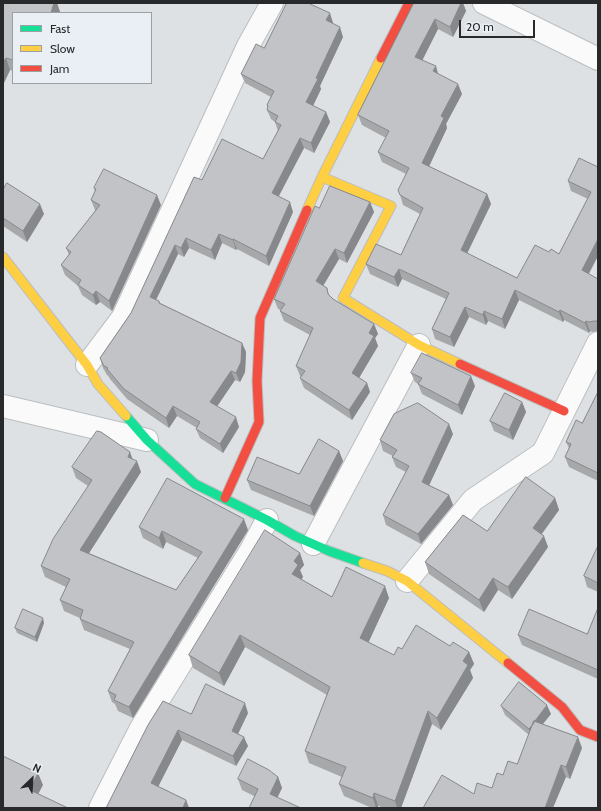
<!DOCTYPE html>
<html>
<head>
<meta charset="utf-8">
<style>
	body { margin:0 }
	#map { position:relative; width:601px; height:811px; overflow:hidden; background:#dee1e4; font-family:Cabin,sans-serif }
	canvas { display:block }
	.frame { position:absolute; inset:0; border:4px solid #27292b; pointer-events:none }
	.legend { position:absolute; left:12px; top:12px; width:140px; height:72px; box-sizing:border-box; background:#e9eff4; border:1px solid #9ba0a4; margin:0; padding:5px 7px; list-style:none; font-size:12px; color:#27292b }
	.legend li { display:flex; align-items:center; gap:8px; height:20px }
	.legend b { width:20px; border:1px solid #9ba0a4 }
	.north { position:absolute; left:12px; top:759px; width:40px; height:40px; -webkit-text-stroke:3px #e9eff4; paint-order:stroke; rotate:25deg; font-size:11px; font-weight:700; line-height:16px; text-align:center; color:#27292b }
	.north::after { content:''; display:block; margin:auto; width:14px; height:18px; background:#27292b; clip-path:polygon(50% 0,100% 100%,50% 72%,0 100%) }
	.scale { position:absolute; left:459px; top:20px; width:76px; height:18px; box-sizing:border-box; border:2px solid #27292b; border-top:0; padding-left:5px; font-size:12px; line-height:14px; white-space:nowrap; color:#27292b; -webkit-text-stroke:3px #e9eff4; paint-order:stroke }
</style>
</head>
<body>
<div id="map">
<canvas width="601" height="811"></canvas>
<div class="frame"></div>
<ul class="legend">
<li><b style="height:5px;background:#16e098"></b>Fast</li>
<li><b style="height:5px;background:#ffcf43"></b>Slow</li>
<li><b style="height:5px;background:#f24e42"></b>Jam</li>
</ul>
<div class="north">N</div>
<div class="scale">20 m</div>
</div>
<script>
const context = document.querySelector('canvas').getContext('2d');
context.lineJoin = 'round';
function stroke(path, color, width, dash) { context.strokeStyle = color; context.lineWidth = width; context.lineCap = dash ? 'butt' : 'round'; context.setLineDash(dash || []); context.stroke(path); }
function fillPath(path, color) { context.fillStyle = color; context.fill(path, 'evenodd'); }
const street = new Path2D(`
	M 484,3 L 598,59
	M 87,365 L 123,317 L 248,46 L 272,3
	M 3,406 L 147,440
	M 313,544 L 419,345
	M 407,581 L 473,500 L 543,453 L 598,343
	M 100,808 L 141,728 L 251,550 L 267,520`);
const fast = new Path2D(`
	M 126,416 L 147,440 L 195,484 L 267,520 L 295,536 L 329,551 L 363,563`);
const slow = new Path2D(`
	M 322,177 L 391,206 L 343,298 L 419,345 L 460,364
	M 307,210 L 322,177 L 381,58
	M 3,257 L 87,365 L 98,384 L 126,416
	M 363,563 L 387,571 L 407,581 L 508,663`);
const jam = new Path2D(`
	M 381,58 L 409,3
	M 460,364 L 564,411
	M 225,498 L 259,422 L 257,381 L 260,318 L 307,210
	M 508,663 L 562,707 L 580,730 L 598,737`);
stroke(street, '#bbbebf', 24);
stroke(fast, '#bbbebf', 11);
stroke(slow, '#bbbebf', 11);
stroke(jam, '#bbbebf', 11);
stroke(street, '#fafafb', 22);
stroke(fast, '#16e098', 9);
stroke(slow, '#ffcf43', 9);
stroke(jam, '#f24e42', 9);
fillPath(new Path2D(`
	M 3,3 L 57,3 L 60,12 L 13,13 L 13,71 L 10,70 L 3,85 Z
	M 414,3 L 463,3 L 466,11 L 453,37 L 438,29 L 422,60 L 462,94 L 446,124 L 447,128 L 429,166 L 487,194 L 491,204 L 467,253 L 517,278 L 549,252 L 559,254 L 588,199 L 571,191 L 568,181 L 598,167 L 598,256 L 589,274 L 598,279 L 598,331 L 592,332 L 590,331 L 589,333 L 564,320 L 563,322 L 519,300 L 505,329 L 488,321 L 486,325 L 469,317 L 454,347 L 435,339 L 432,329 L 446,299 L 402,279 L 398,287 L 370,274 L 366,264 L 401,255 L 420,214 L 403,205 L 400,195 L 406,174 L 382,162 L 378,152 L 386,138 L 362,125 L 358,115 Z
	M 333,23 L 333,24 L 343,37 L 320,86 L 321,89 L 313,106 L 326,112 L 330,122 L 314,153 L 304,148 L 279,196 L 293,212 L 269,266 L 237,249 L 236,250 L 222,243 L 215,260 L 189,248 L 184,257 L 178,254 L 156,300 L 159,301 L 160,303 L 242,343 L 246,352 L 245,372 L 240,382 L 235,380 L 217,406 L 239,427 L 223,453 L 200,438 L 196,429 L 197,428 L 177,416 L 169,428 L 127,399 L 110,379 L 109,377 L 107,375 L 103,368 L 100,358 L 131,313 L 202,180 L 263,159 L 278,131 L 275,122 L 271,119 L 267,110 L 268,108 L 267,105 L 271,97 L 245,83 L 241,74 L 264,48 Z
	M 94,188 L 161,205 L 112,311 L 100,302 L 96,305 L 82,295 L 78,286 L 65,275 L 61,265 L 69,255 L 66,248 L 95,211 L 95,210 L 91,200 L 95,192 Z
	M 3,190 L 44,214 L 27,242 L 3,226 Z
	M 370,202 L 374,212 L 347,263 L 339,259 L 323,286 L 327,288 L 329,295 L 333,299 L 374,324 L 378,334 L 375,338 L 378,346 L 359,378 L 367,383 L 370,392 L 352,420 L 304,388 L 300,378 L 301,377 L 300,376 L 296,366 L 310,335 L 284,321 L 280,311 L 281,310 L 278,309 L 274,299 L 319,208 Z
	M 411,373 L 475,386 L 462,415 L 422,394 L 418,384 L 415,382 Z
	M 598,388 L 598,481 L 569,467 L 565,457 L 569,448 L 566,442 L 582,423 L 598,393 L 597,391 Z
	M 522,402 L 526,412 L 513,440 L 494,431 L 490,421 Z
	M 453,434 L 429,485 L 449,495 L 453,505 L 421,544 L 386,525 L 383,515 L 406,472 L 396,467 L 392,457 L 393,456 L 383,451 L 380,440 Z
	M 339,451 L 343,461 L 314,516 L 251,490 L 247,480 L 299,474 Z
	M 133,459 L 141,472 L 89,553 L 176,590 L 198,558 L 166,542 L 163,549 L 143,538 L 139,527 L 248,530 L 133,718 L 118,711 L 115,704 L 112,702 L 108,691 L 130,649 L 84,630 L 80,619 L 80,618 L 64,611 L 60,600 L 66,587 L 45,577 L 41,566 L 88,486 L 76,478 L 72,467 Z
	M 555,498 L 559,510 L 542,534 L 548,547 L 512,599 L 498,590 L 484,612 L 429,574 L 425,562 Z
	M 598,546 L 598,592 L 587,587 L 584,576 Z
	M 300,553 L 304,565 L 300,570 L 303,577 L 301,579 L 332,597 L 389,598 L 368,642 L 394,655 L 402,649 L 450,646 L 469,652 L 474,664 L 470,670 L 473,678 L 441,730 L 432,724 L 401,808 L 385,808 L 378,806 L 378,808 L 372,808 L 344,796 L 339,784 L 342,777 L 309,763 L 305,751 L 327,695 L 245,647 L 224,686 L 193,668 L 189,655 Z
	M 598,608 L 598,679 L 522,645 L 518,635 L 587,634 Z
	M 44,623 L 37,642 L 17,633 L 15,628 Z
	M 501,706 L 551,714 L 543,724 L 582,748 L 570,779 L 566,777 L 474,794 L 492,788 L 503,775 L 517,764 L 529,735 L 505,715 Z
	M 248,713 L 238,734 L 248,746 L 236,766 L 182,740 L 158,786 L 186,800 L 189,808 L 106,808 L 191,714 Z
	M 278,777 L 282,788 L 277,797 L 254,796 L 242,790 L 238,779 Z`), '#a6a8aa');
fillPath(new Path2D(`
	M 54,3 L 57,3 L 60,12 L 59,13 L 51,13 Z
	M 461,3 L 463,3 L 466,11 L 453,37 L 450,27 Z
	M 330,13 L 333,23 L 330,30 L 326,20 Z
	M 435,19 L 438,29 L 419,67 L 415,57 Z
	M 340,27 L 343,37 L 320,86 L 321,89 L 310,112 L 306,102 L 316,78 Z
	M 6,58 L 10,70 L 3,85 L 3,63 Z
	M 436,66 L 439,77 L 433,71 Z
	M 458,84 L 462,94 L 446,124 L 447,128 L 426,173 L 422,163 L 441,116 Z
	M 326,112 L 330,122 L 314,153 L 311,143 Z
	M 300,138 L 304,148 L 275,203 L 272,193 Z
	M 487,194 L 491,204 L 464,260 L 461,250 Z
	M 157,195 L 161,205 L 112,311 L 109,301 Z
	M 290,202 L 293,212 L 269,266 L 266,256 Z
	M 370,202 L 374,212 L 347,263 L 344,253 Z
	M 40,204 L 44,214 L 27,242 L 23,231 Z
	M 219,234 L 222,243 L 215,260 L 211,250 Z
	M 186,238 L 189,248 L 184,257 L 181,248 Z
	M 233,239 L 237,249 L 236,250 L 233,240 Z
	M 598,239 L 598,256 L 585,280 L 582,270 Z
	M 175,245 L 178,254 L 153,306 L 150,297 Z
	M 335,249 L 339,259 L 320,291 L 316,281 Z
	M 399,269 L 402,279 L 398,287 L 394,277 Z
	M 515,290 L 519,300 L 505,329 L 502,319 Z
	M 96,291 L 100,302 L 96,305 L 93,295 Z
	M 465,307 L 469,317 L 454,347 L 450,337 Z
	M 560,310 L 564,320 L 563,322 L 559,312 Z
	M 484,311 L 488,321 L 486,325 L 483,315 Z
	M 586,321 L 590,331 L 589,333 L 585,323 Z
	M 374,324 L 378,334 L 375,338 L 378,346 L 356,383 L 352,373 L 369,333 Z
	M 242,343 L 246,352 L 245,372 L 240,382 L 236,373 Z
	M 231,371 L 235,380 L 214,411 L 210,402 Z
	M 471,376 L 475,386 L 462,415 L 458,405 Z
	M 367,383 L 370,392 L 352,420 L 349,410 Z
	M 522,402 L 526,412 L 513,440 L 509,430 Z
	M 173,406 L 177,416 L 169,428 L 166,418 Z
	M 236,417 L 239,427 L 223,453 L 220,444 Z
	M 449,424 L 453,434 L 426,492 L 422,482 Z
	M 339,451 L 343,461 L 314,516 L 310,506 Z
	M 130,452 L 134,463 L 128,457 Z
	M 137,461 L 141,472 L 84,561 L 80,550 Z
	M 449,495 L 453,505 L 421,544 L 418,534 Z
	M 555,498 L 559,510 L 537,540 L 533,528 Z
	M 244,519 L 248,530 L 133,718 L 129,707 Z
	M 162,531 L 166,542 L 163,549 L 159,538 Z
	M 544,536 L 548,547 L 512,599 L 508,587 Z
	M 300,553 L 304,565 L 300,570 L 303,577 L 297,586 L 292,574 L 294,561 Z
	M 493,578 L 498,590 L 484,612 L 479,600 Z
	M 385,586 L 389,598 L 365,650 L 360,638 Z
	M 43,618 L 44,623 L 37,642 L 35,637 Z
	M 240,635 L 245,647 L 224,686 L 219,673 Z
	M 469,652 L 474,664 L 470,670 L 473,678 L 441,730 L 437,718 L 463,661 Z
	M 245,703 L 248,713 L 235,740 L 232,731 Z
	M 547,705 L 551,714 L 532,737 L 529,729 Z
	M 428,711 L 432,724 L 401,808 L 397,808 L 395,801 Z
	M 178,730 L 182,740 L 155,793 L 151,783 Z
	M 244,737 L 248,746 L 236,766 L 233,756 Z
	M 578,737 L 582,748 L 570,779 L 566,767 Z
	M 561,765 L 566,777 L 553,808 L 545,808 Z
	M 38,773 L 43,785 L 34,802 L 30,790 Z
	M 278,777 L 282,788 L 274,805 L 270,794 Z
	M 374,793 L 378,806 L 378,808 L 376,808 L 373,798 Z
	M 186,800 L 189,808 L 183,808 Z`), '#87888b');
const building = new Path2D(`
	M 3,3 L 54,3 L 51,13 L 13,13 L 13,60 L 6,58 L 3,63 Z
	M 287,3 L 308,3 L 330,13 L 326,20 L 340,27 L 316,78 L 318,79 L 306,102 L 326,112 L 311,143 L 300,138 L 272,193 L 290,202 L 266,256 L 233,239 L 233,240 L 219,234 L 211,250 L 186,238 L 181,248 L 175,245 L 150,297 L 159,301 L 159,303 L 242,343 L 241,362 L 236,373 L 231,371 L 210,402 L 236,417 L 220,444 L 196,429 L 200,422 L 173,406 L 166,418 L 124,389 L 107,369 L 108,368 L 104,366 L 100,358 L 131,313 L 194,177 L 202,180 L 222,139 L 263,159 L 281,125 L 275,122 L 278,116 L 267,110 L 268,106 L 267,105 L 274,91 L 241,74 L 256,44 L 264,48 Z
	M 414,3 L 461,3 L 450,27 L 435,19 L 415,57 L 436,66 L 433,71 L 458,84 L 441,116 L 444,118 L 422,163 L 487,194 L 461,250 L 517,278 L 535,245 L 549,252 L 551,249 L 559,254 L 591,192 L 568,181 L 579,158 L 598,167 L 598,239 L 582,270 L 598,279 L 598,321 L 594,321 L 589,322 L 586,321 L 585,323 L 560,310 L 559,312 L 515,290 L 502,319 L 484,311 L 483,315 L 465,307 L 450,337 L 432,329 L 449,293 L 399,269 L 394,277 L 366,264 L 376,244 L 401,255 L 423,208 L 400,195 L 398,190 L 409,168 L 378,152 L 389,131 L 358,115 Z
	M 104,169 L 157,195 L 109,301 L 96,291 L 93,295 L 78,285 L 81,280 L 61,265 L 71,252 L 66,248 L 100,205 L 91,200 L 96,189 L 94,188 Z
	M 7,183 L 40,204 L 23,231 L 3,218 L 3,190 Z
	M 330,186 L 370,202 L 344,253 L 335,249 L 316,281 L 327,288 L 328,294 L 333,299 L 374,324 L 369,333 L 374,336 L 352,373 L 367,383 L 349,410 L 300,378 L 305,371 L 296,366 L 313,328 L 280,311 L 285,304 L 274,299 L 315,206 L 319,208 Z
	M 422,353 L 471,376 L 458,405 L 418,384 L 422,378 L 411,373 Z
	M 598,392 L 598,473 L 565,457 L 571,444 L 566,442 L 576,420 L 582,423 Z
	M 505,393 L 522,402 L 509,430 L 490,421 Z
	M 418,403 L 449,424 L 422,482 L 449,495 L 418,534 L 383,515 L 409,466 L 392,457 L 397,450 L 380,440 L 394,414 Z
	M 97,431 L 101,432 L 130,452 L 128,457 L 137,461 L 80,550 L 176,590 L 202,552 L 162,531 L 159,538 L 139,527 L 167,478 L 244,519 L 129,707 L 114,700 L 116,695 L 108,691 L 134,642 L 80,619 L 83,610 L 60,600 L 70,579 L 41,566 L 53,539 L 92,480 L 72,467 Z
	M 319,439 L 339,451 L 310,506 L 247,480 L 257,457 L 299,474 Z
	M 526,477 L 555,498 L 533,528 L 544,536 L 508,587 L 493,578 L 479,600 L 425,562 L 463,515 L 487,531 Z
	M 265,530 L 300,553 L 294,561 L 298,565 L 292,574 L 332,597 L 346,567 L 385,586 L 360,638 L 394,655 L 398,647 L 402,649 L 416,625 L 450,646 L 453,642 L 469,652 L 463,661 L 468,665 L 437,718 L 428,711 L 395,801 L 374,793 L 373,798 L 339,784 L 346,767 L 305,751 L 330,687 L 240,635 L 219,673 L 189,655 Z
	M 598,546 L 598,583 L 584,576 Z
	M 598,608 L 598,670 L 518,635 L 529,609 L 587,634 Z
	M 23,609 L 43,618 L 35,637 L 15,628 Z
	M 519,682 L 547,705 L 535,721 L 534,721 L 534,723 L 529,729 L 501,706 Z
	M 206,684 L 245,703 L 232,731 L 244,737 L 233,756 L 178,730 L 151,783 L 186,800 L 183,808 L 106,808 L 148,725 L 163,701 L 191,714 Z
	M 534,721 L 578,737 L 566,767 L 561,765 L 545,808 L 423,808 L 442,775 L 474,794 L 477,783 L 492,788 L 497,773 L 503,775 L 508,761 L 517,764 Z
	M 3,756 L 38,773 L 30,790 L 68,808 L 3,808 Z
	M 248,759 L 269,770 L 278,777 L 270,794 L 301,808 L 249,808 L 258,789 L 238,779 Z`);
fillPath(building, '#c1c3c6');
stroke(building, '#87888b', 1);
</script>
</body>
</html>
